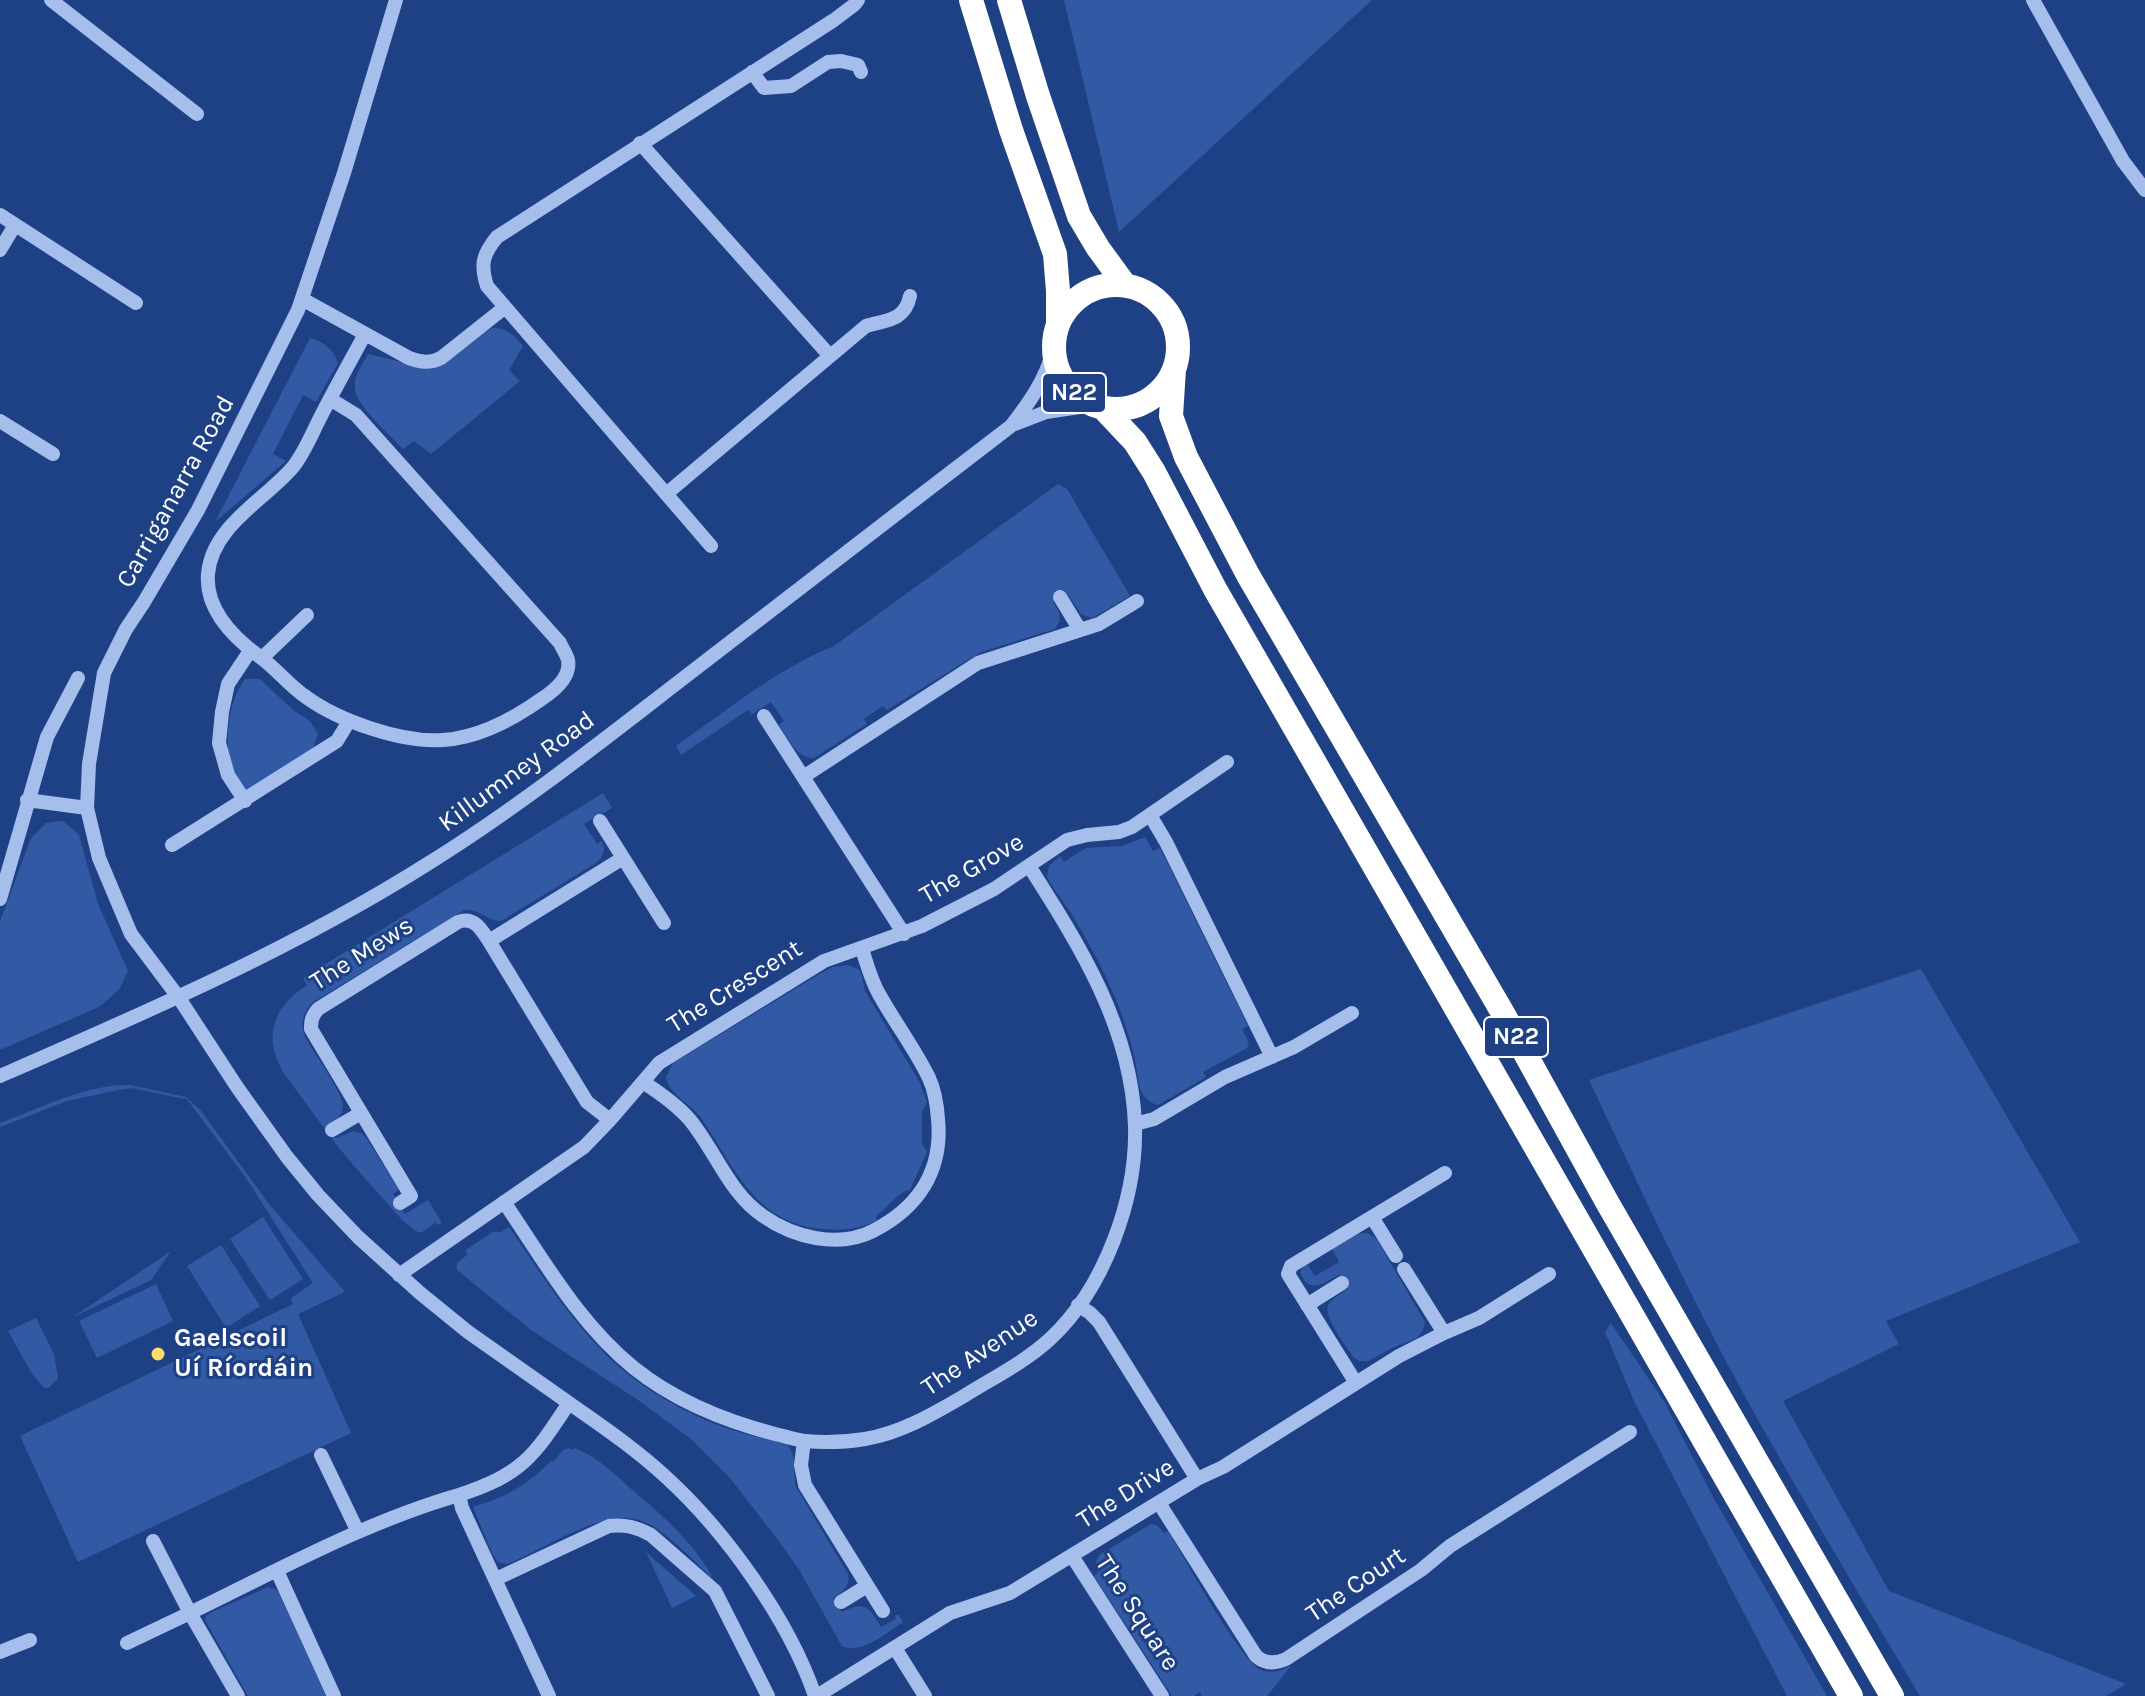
<!DOCTYPE html>
<html>
<head>
<meta charset="utf-8">
<style>
	body { margin:0 }
	canvas { display:block; background:#1e4186 }
</style>
</head>
<body>
<canvas width="2145" height="1696"></canvas>
<script>
const context = document.querySelector('canvas').getContext('2d');
context.lineJoin = 'round';
function fillPath(path, color) { context.fillStyle = color; context.fill(path, 'evenodd'); }
function stroke(path, color, width, dash) { context.strokeStyle = color; context.lineWidth = width; context.lineCap = dash ? 'butt' : 'round'; context.setLineDash(dash || []); context.stroke(path); }
function label(font, color, halo, rows, align = 'center') {
  context.font = font + ' Karla,sans-serif'; context.lineWidth = 6; context.setLineDash([]); context.textBaseline = 'middle'; context.strokeStyle = halo; context.fillStyle = color; for (const [text, x, y, turn = 0] of rows) {
    context.save(); context.translate(x, y); context.rotate((+turn || 0) * Math.PI / 180); context.textAlign = isNaN(turn) ? turn : align; if (halo) context.strokeText(text, 0, 0); context.fillText(text, 0, 0); context.restore();
  }
}
fillPath(new Path2D(`
	M 1064,0 L 1372,0 L 1119,232 Z
	M 494,328 C 508,328 514,335 523,346 L 509,370 L 520,381 L 431,454 L 414,441 L 403,449 C 391,436 356,406 355,389 C 353,376 362,365 368,354 L 432,369 L 481,333 Z
	M 310,338 C 325,342 333,349 338,363 L 316,402 L 303,395 L 273,454 L 286,461 L 215,522 Z
	M 1058,484 L 1067,489 L 1130,596 L 1092,618 L 1081,614 L 1067,593 L 1053,602 C 1059,612 1063,618 1055,629 L 984,651 L 971,658 L 887,710 L 883,706 L 864,719 L 867,724 L 814,758 C 796,758 789,739 779,725 L 784,721 L 771,702 L 752,714 L 748,710 L 681,755 L 676,746 C 725,712 778,668 834,646 Z
	M 245,679 L 260,679 L 293,710 L 310,721 L 318,734 L 312,752 L 249,791 L 243,790 C 239,783 233,775 231,767 C 224,739 228,702 245,679 Z
	M 603,793 L 612,808 L 584,824 L 597,844 L 602,841 C 606,851 603,856 596,863 L 501,921 C 487,921 478,908 464,910 L 312,1003 C 302,1014 300,1024 306,1039 C 313,1051 344,1095 343,1106 C 343,1116 336,1120 328,1125 L 336,1138 L 354,1131 L 363,1134 L 367,1139 L 399,1190 L 393,1194 L 405,1214 L 428,1200 L 442,1223 L 438,1225 L 436,1222 L 422,1232 L 417,1232 L 402,1220 L 361,1174 L 339,1148 L 285,1075 C 262,1038 272,1008 307,985 L 303,978 Z
	M 63,821 L 79,835 L 98,904 L 128,971 L 119,990 L 99,1007 L 0,1050 L 0,921 L 31,838 L 46,823 Z
	M 1145,837 L 1153,851 L 1160,848 L 1248,1026 L 1242,1029 L 1249,1043 L 1247,1048 L 1203,1072 L 1206,1077 L 1158,1105 C 1138,1099 1139,1083 1136,1065 C 1126,1013 1101,963 1074,918 C 1066,904 1054,891 1047,877 L 1049,866 L 1060,856 L 1064,862 L 1086,848 L 1122,846 Z
	M 848,965 L 858,969 L 861,973 L 865,991 L 920,1083 L 927,1102 L 922,1112 L 922,1144 L 927,1152 L 910,1190 C 898,1191 888,1208 877,1215 L 876,1221 C 860,1229 840,1231 822,1229 C 753,1222 735,1167 701,1118 C 691,1103 669,1096 666,1077 L 673,1063 L 823,972 L 833,967 Z
	M 1921,969 L 2080,1242 L 1886,1321 L 1899,1344 L 1783,1401 L 1889,1591 L 2126,1684 L 2106,1696 L 1920,1696 C 1862,1599 1803,1501 1748,1402 C 1690,1297 1640,1188 1589,1080 Z
	M 130,1085 L 186,1097 L 202,1112 L 269,1204 L 345,1292 L 298,1314 L 351,1433 L 78,1562 L 20,1436 L 293,1304 L 291,1298 L 313,1283 L 246,1178 L 186,1098 L 184,1099 L 132,1088 L 118,1090 L 67,1101 L 0,1127 L 0,1123 C 41,1108 86,1084 130,1085 Z
	M 263,1217 L 303,1279 L 270,1300 L 230,1239 Z
	M 509,1227 C 551,1288 589,1352 653,1392 C 684,1412 717,1427 753,1436 C 763,1438 781,1439 788,1446 C 797,1455 793,1474 796,1487 L 848,1574 C 850,1586 843,1592 833,1598 L 842,1612 C 865,1601 868,1606 881,1627 L 896,1619 L 895,1616 L 898,1614 L 903,1622 C 886,1633 862,1655 842,1646 L 798,1568 L 778,1540 L 730,1478 L 691,1439 L 638,1400 L 531,1330 L 457,1270 L 457,1263 L 467,1255 L 466,1250 L 493,1232 L 501,1232 Z
	M 1368,1233 L 1377,1240 L 1425,1322 L 1423,1330 L 1417,1338 L 1392,1348 L 1368,1361 L 1359,1361 L 1354,1358 C 1347,1347 1324,1318 1328,1306 C 1331,1298 1341,1294 1348,1289 L 1339,1275 C 1324,1282 1309,1296 1300,1272 L 1303,1267 L 1307,1264 L 1315,1276 L 1339,1262 L 1332,1249 L 1358,1234 Z
	M 221,1245 L 260,1306 L 226,1328 L 187,1266 Z
	M 171,1251 L 151,1280 L 69,1319 L 73,1317 Z
	M 156,1284 L 173,1321 L 97,1358 L 79,1321 Z
	M 36,1318 L 54,1354 L 58,1378 L 49,1388 L 44,1388 L 32,1374 L 8,1331 Z
	M 1611,1323 L 1665,1403 L 1713,1497 L 1827,1696 L 1787,1696 L 1634,1401 L 1605,1332 Z
	M 569,1448 L 573,1450 L 575,1448 C 597,1457 613,1472 630,1488 C 662,1515 695,1543 714,1580 C 696,1563 669,1534 647,1523 C 608,1503 545,1550 507,1564 L 498,1562 L 493,1555 L 473,1507 C 506,1497 526,1486 551,1461 L 553,1462 L 563,1450 Z
	M 1151,1524 L 1158,1526 L 1164,1533 L 1168,1531 C 1183,1555 1240,1661 1261,1670 C 1271,1674 1281,1671 1291,1666 L 1267,1696 L 1202,1696 L 1200,1692 L 1194,1696 L 1172,1696 L 1094,1576 L 1098,1573 L 1095,1565 L 1099,1555 Z
	M 646,1552 L 696,1596 L 672,1608 Z
	M 268,1587 L 275,1589 L 279,1593 L 326,1696 L 248,1696 L 205,1620 L 206,1616 L 212,1612 Z`), '#3159a4');
stroke(new Path2D(`
	M 51,0 L 197,114
	M 396,0 L 344,173 L 298,310 L 198,510 L 144,602 L 126,629 L 104,673 L 89,764 L 87,808 L 99,858 L 131,934 L 179,998 L 237,1087 L 287,1157 L 318,1195 L 358,1237 L 420,1293 L 468,1332 L 569,1403 C 534,1456 522,1475 459,1495 L 462,1508 L 549,1696
	M 2033,0 L 2123,161 L 2145,190
	M 752,72 L 764,88 L 791,86 L 828,62 L 841,61 L 858,65 L 861,72
	M 640,143 L 830,356
	M 0,215 L 136,303
	M 0,250 L 15,225
	M 302,299 L 409,358 C 421,362 429,364 441,358 L 504,308
	M 330,399 L 356,415 L 560,643 C 562,648 567,655 568,660 C 571,676 555,690 543,698 C 515,718 478,738 443,740 C 402,743 339,721 306,697 C 289,686 277,669 260,657 C 234,638 205,609 208,574 C 212,526 265,500 293,467 C 305,452 313,431 322,414 C 336,387 351,360 365,334
	M 0,421 L 53,454
	M 1015,424 L 1046,412 L 1093,405
	M 666,494 L 866,326 C 886,320 905,321 910,296
	M 711,546 L 487,286 C 480,264 483,254 497,237 L 834,20 L 854,5 L 858,0
	M 1060,597 L 1080,630
	M 262,658 L 307,615
	M 764,716 L 904,934
	M 803,777 L 978,663 L 1099,624 L 1137,601
	M 27,800 L 87,808
	M 245,801 L 228,775 L 219,743 L 222,712 L 228,684 L 250,651
	M 1150,815 L 1166,842 L 1272,1057
	M 600,821 L 664,923
	M 172,845 L 337,741 L 349,721
	M 0,899 L 47,737 L 78,678
	M 0,1076 C 147,1012 293,949 429,863 C 522,805 607,737 694,670 C 799,589 905,507 1011,426 C 1030,402 1045,380 1053,351
	M 643,1082 C 660,1093 677,1105 690,1120 C 716,1152 729,1193 763,1216 C 793,1237 838,1249 873,1231 C 918,1208 943,1171 938,1119 C 937,1105 935,1091 929,1078 C 915,1049 895,1023 879,994 C 871,980 867,964 862,949
	M 610,1120 L 587,1102 L 489,941 L 623,858
	M 1135,1124 L 1154,1119 L 1225,1077 L 1294,1047 L 1352,1013
	M 332,1130 L 361,1113
	M 504,1202 C 543,1259 579,1324 634,1368 C 675,1401 725,1421 775,1434 C 785,1436 795,1440 805,1441 C 824,1443 846,1442 865,1439 C 901,1433 933,1414 964,1396 C 993,1378 1025,1362 1050,1339 C 1104,1289 1137,1199 1135,1126 C 1132,1028 1080,946 1029,866
	M 400,1203 L 411,1196 L 311,1029 C 311,1020 312,1016 318,1009 L 458,922 C 474,916 481,929 489,941
	M 1372,1217 L 1445,1173
	M 399,1275 L 584,1147 L 610,1120 L 659,1063 L 824,961 L 922,926 L 994,889 L 1067,840 L 1087,835 L 1119,832 L 1132,827 L 1227,762
	M 1078,1305 L 1090,1313 L 1099,1322 L 1197,1479
	M 1307,1305 L 1342,1283
	M 1444,1333 L 1479,1318 L 1549,1274
	M 1356,1383 L 1288,1274 L 1291,1266 L 1372,1217 L 1396,1256
	M 569,1403 C 602,1426 637,1450 667,1478 C 726,1532 789,1620 815,1696
	M 804,1441 L 801,1465 L 805,1485 L 883,1611
	M 321,1455 L 358,1532
	M 1159,1503 L 1256,1656 C 1265,1664 1275,1664 1286,1659 L 1421,1570 L 1450,1546 L 1630,1432
	M 1072,1556 L 1162,1696
	M 277,1571 L 334,1696
	M 496,1579 L 609,1526 C 625,1524 636,1527 651,1535 L 715,1591 L 768,1696
	M 841,1602 L 867,1586
	M 127,1643 L 190,1613 L 153,1541
	M 895,1648 L 925,1696
	M 0,1652 L 30,1640
	M 238,1696 L 190,1613 C 277,1571 365,1522 459,1495
	M 817,1696 L 950,1613 L 1010,1593 L 1197,1479 L 1223,1467 L 1399,1356 L 1444,1333 L 1404,1269`), '#a6beeb', 14);
stroke(new Path2D(`
	M 971,0 L 1011,130 L 1055,254 L 1058,291 L 1058,323
	M 1009,0 L 1038,96 L 1079,216 L 1098,248 L 1125,285
	M1054 347a62 62 0 1 1 124 0a62 62 0 1 1-124 0Z
	M 1174,369 L 1171,416 L 1186,457 L 1248,575 L 1504,1015 L 1607,1202 L 1892,1696
	M 1103,408 L 1135,442 L 1154,472 L 1215,589 L 1851,1696`), '#fff', 24);
for (const [x, y, r, color] of [
	[158,1354,8,"#fade65"]
]) { const dot = new Path2D(); dot.arc(x, y, r, 0, 2 * Math.PI); context.fillStyle = color; context.fill(dot); stroke(dot, '#1e4186', 3); }
for (const [x, y, w] of [
	[1074,393,64],
	[1516,1037,64]
]) { const box = new Path2D(); box.roundRect(x - w / 2, y - 20, w, 40, 6); context.fillStyle = '#1e4186'; context.fill(box); stroke(box, '#fff', 2); }
label('bold 24px', '#fff', null, [
	["N22",1074,393],
	["N22",1516,1037]
]);
label('26px', '#fff', '#1e4186', [
	["Carriganarra Road",176,492,-61],
	["Killumney Road",517,772,-36],
	["The Grove",972,869,-30],
	["The Mews",362,954,-32],
	["The Crescent",735,987,-32],
	["The Avenue",980,1353,-34],
	["The Drive",1126,1494,-32],
	["The Court",1356,1585,-34],
	["The Square",1137,1613,57]
]);
label('bold 26px', '#fff', '#1e4186', [
	["Gaelscoil",174,1339],
	["Uí Ríordáin",174,1369]
], 'left');
</script>
</body>
</html>
